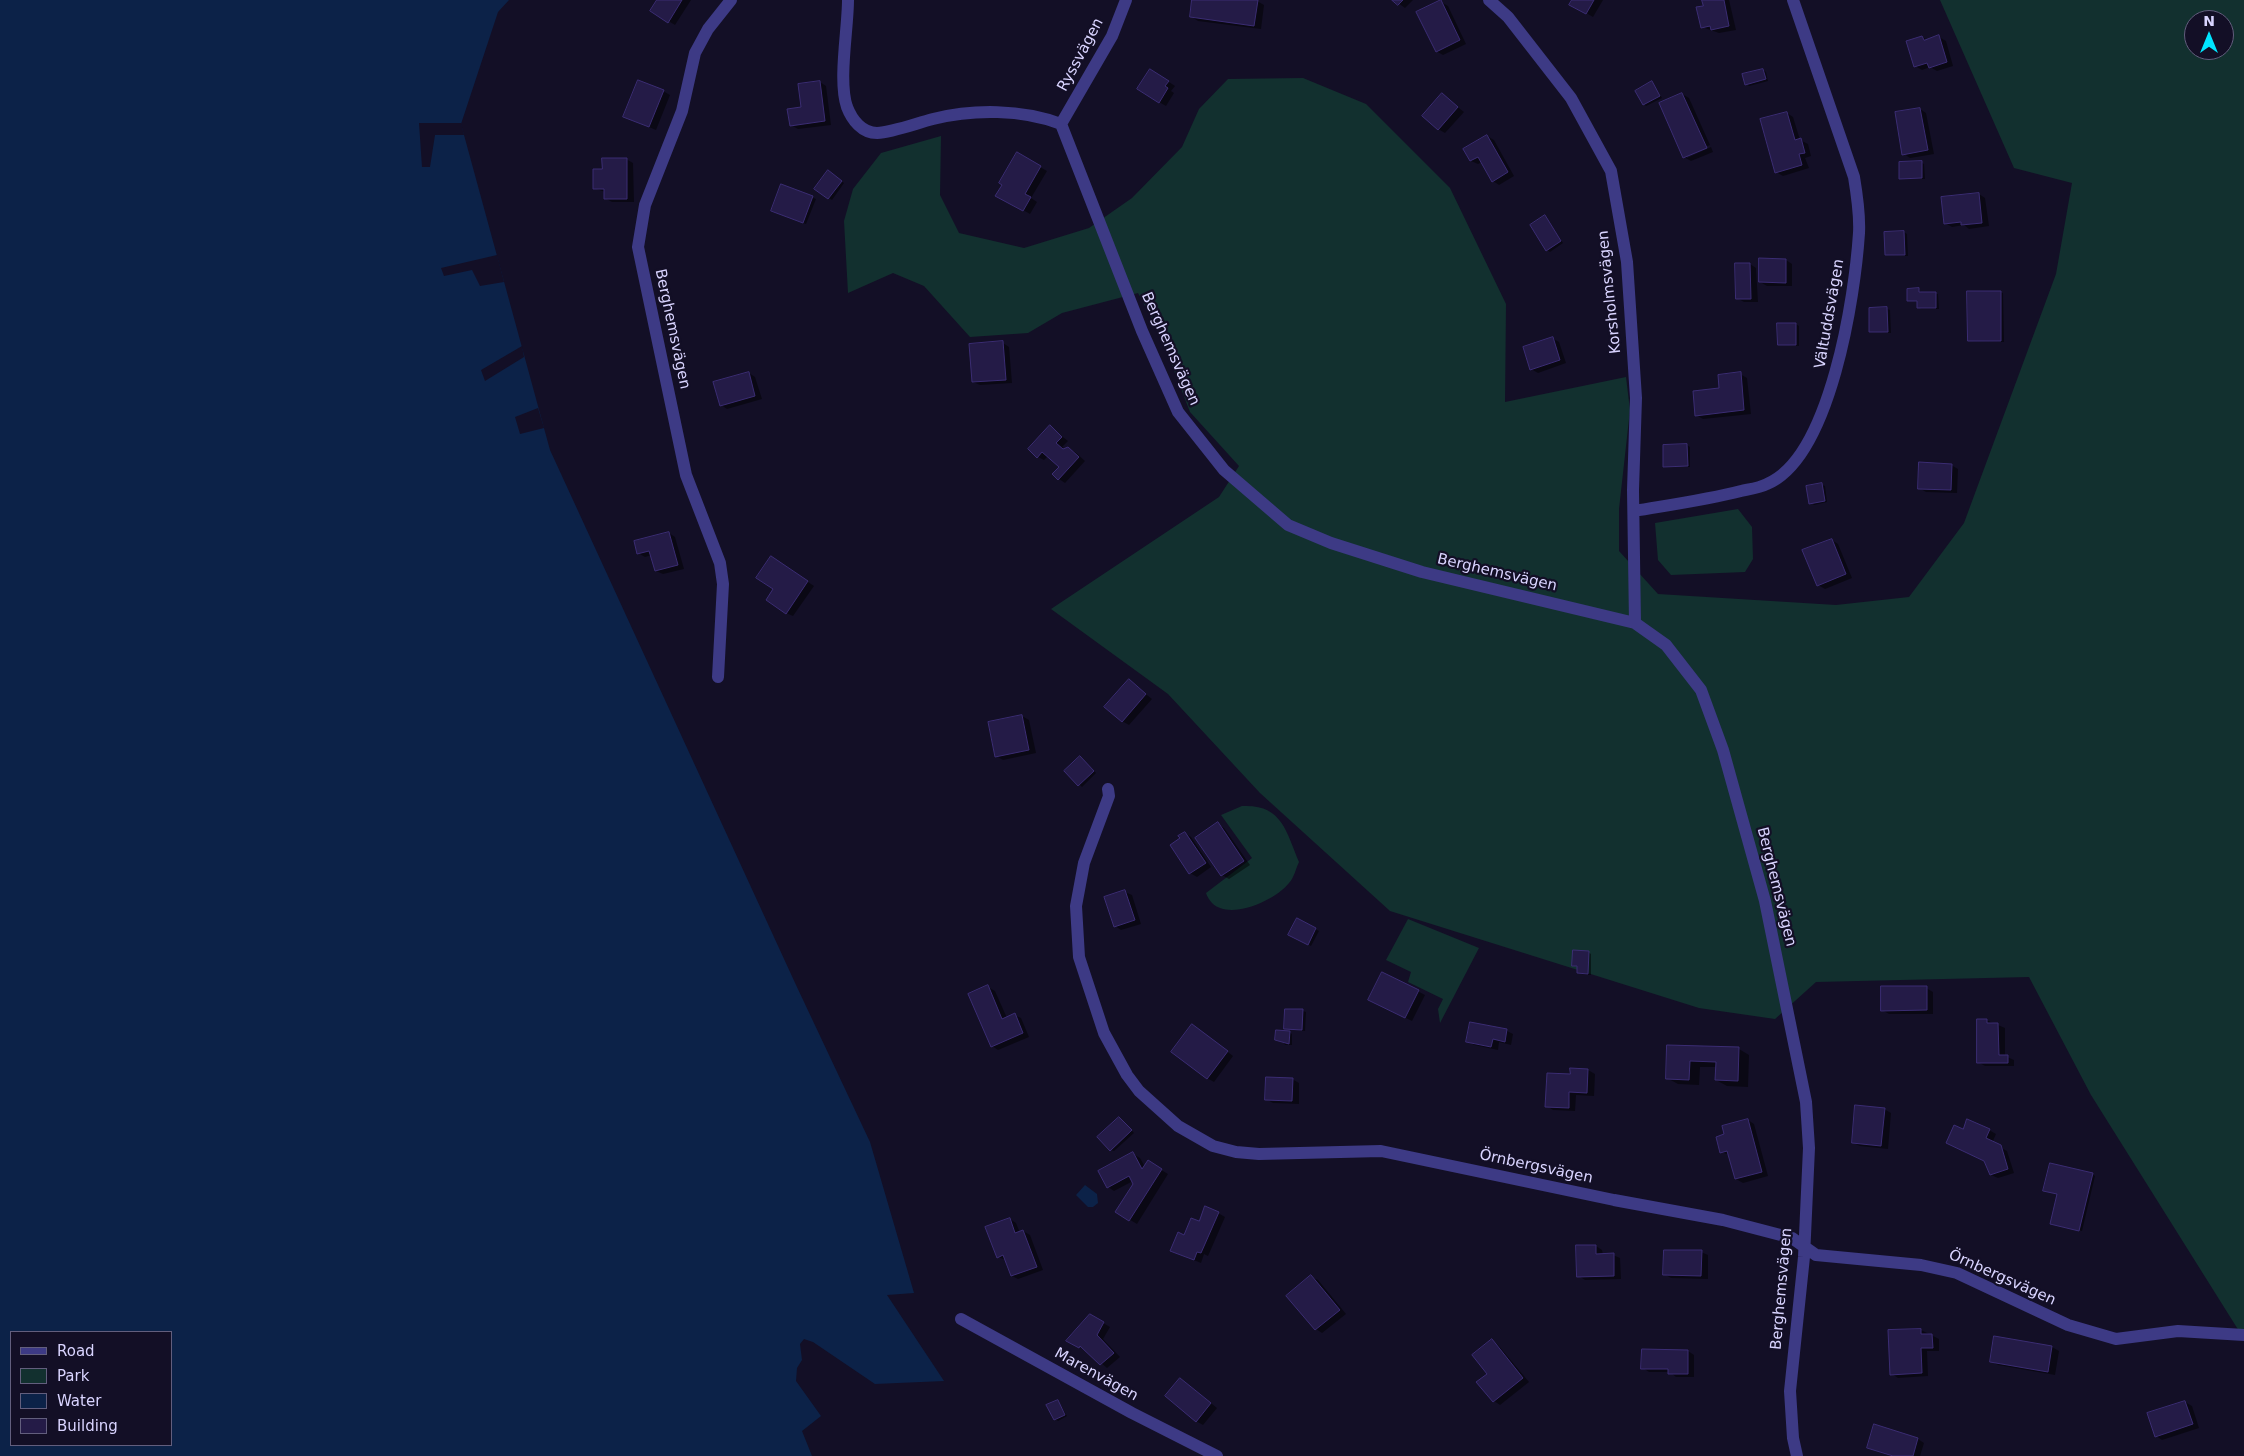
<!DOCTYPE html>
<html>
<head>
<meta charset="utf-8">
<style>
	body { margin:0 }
	#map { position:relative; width:2244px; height:1456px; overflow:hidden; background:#130f26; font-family:"DejaVu Sans",sans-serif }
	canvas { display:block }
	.legend { position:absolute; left:10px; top:1331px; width:162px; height:115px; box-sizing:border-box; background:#130f26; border:1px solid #625e7d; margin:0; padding:6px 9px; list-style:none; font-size:15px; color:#d9d4ff }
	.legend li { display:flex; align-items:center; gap:10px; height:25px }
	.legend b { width:25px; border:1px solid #625e7d }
	.north { position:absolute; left:2184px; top:10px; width:50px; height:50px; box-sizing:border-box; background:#130f26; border:1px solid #625e7d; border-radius:50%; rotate:0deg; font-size:14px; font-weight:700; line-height:20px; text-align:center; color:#d9d4ff }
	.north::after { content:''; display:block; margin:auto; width:18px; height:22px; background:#00e5ff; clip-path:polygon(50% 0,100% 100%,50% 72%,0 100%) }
</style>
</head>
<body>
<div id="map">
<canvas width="2244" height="1456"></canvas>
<ul class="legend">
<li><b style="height:6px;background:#3d3a85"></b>Road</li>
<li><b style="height:14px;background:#12302f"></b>Park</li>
<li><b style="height:14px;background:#0c2248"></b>Water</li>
<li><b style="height:14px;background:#241b47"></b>Building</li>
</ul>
<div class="north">N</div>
</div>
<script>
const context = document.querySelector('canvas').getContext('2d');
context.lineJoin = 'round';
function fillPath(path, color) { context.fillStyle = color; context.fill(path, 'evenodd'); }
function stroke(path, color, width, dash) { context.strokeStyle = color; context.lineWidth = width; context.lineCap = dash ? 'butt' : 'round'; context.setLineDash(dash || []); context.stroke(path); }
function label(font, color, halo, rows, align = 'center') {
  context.font = font + ' "DejaVu Sans",sans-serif'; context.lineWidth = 4.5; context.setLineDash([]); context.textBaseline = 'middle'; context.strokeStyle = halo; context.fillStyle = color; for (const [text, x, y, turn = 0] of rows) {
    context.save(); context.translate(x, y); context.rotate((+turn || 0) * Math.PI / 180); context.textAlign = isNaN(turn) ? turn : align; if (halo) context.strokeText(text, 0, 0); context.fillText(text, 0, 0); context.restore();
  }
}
fillPath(new Path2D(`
	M 1940,0 L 2244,0 L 2244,1339 L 2091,1095 L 2029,977 L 1816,982 L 1775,1019 L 1699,1008 L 1390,911 L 1260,793 L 1168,694 L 1051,609 L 1219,497 L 1239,466 L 1190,412 L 1159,332 L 1138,293 L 1062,313 L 1028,333 L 970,337 L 924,286 L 893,273 L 848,293 L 844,221 L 853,189 L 881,153 L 941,136 L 940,195 L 959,233 L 1024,248 L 1089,228 L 1132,198 L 1182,147 L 1199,109 L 1228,79 L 1303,78 L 1366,104 L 1450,188 L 1506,304 L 1505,402 L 1626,377 L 1630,410 L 1619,509 L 1619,551 L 1658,594 L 1836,605 L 1909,597 L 1964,523 L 2056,274 L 2072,183 L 2014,168 ZM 2194,20 L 2224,20 L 2224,50 L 2194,50 Z
	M 1738,509 L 1752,527 L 1753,559 L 1745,572 L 1671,575 L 1658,560 L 1655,523 Z
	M 1242,806 C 1282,804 1286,831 1299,862 C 1296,868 1294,878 1289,883 C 1276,900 1230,921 1212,903 C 1209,900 1207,896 1206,893 L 1252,858 L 1221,815 Z
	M 1408,919 L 1479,948 L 1440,1023 L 1438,1009 L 1443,999 L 1408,982 L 1411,972 L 1386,960 Z`), '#12302f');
fillPath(new Path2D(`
	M 0,0 L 509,0 L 498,12 L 461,124 L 550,450 L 796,985 L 870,1142 L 914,1293 L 887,1295 L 944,1381 L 875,1384 L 813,1342 L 804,1339 L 800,1344 L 802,1360 L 797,1368 L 796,1381 L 821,1416 L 802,1431 L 812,1456 L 0,1456 ZM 11,1332 L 171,1332 L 171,1445 L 11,1445 Z
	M 1085,1185 L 1097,1194 L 1098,1203 L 1093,1207 L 1088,1207 L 1076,1195 Z`), '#0c2248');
fillPath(new Path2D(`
	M 419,123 L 461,123 L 464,135 L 435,135 L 430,167 L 422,167 Z
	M 497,255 L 504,282 L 480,286 L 472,270 L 444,276 L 441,268 Z
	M 522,346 L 524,357 L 485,381 L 481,370 Z
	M 538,408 L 544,428 L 520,434 L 515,417 Z`), '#130f26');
fillPath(new Path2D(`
	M 658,0 L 691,0 L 675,25 L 652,11 Z
	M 1194,0 L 1257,1 L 1264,5 L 1261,29 L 1198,21 L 1192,17 Z
	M 1394,0 L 1413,0 L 1405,8 Z
	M 1573,0 L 1603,0 L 1593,17 L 1571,4 Z
	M 1704,0 L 1729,0 L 1736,30 L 1719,33 L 1702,27 L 1705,7 Z
	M 1441,2 L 1448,6 L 1466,44 L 1443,55 L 1436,51 Z
	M 1922,37 L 1928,40 L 1939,37 L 1946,41 L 1953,66 L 1937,71 L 1930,67 L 1922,70 L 1915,66 Z
	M 1763,70 L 1766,72 L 1768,81 L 1749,86 L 1746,84 Z
	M 1157,74 L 1175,86 L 1171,91 L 1174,93 L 1166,106 L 1159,102 Z
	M 820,82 L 826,86 L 831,125 L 798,129 L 791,125 Z
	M 1652,83 L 1662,98 L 1646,106 L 1644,104 Z
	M 663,91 L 670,95 L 656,130 L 625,117 Z
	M 1682,94 L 1689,98 L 1710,145 L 1687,155 L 1687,158 L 1711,147 L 1713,152 L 1691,161 L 1684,157 Z
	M 1442,95 L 1464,112 L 1445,133 L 1438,129 Z
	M 1920,109 L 1926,113 L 1934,154 L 1910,158 L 1904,154 Z
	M 1787,113 L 1793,117 L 1800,140 L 1808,144 L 1811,156 L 1805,158 L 1809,168 L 1783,176 L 1776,172 Z
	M 1487,136 L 1494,140 L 1514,176 L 1499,185 L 1493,181 L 1482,162 L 1478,164 L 1471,161 L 1464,149 Z
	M 1017,154 L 1047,171 L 1031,198 L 1037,202 L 1030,214 L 997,195 Z
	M 626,159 L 633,163 L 634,202 L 612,202 L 605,198 L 605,192 L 594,188 L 603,170 Z
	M 1922,163 L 1924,164 L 1925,179 L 1901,178 Z
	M 831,174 L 844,183 L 832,200 L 816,189 Z
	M 782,185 L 816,199 L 806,224 L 775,212 Z
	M 1979,194 L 1985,198 L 1989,226 L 1969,229 L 1964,225 L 1952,227 L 1945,223 Z
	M 1545,217 L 1563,243 L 1550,252 L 1547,250 Z
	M 1904,232 L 1907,234 L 1908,256 L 1886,255 Z
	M 1786,260 L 1792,264 L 1792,286 L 1767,286 L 1760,282 Z
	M 1750,264 L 1756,268 L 1758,302 L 1744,302 L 1737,298 Z
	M 1919,290 L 1922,293 L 1938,294 L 1939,309 L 1921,309 L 1919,307 L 1918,302 L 1909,300 Z
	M 2000,292 L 2003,293 L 2004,342 L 1969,341 Z
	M 1887,309 L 1890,310 L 1891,333 L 1870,331 Z
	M 1796,324 L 1799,326 L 1799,346 L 1779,344 Z
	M 1552,338 L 1559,342 L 1566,363 L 1538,373 L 1531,369 Z
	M 1003,343 L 1009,347 L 1012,383 L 980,385 L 973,382 Z
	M 749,373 L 755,377 L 762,399 L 727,409 L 721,405 Z
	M 1740,374 L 1747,378 L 1751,414 L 1703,419 L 1696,415 L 1720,389 Z
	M 1050,427 L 1068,441 L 1062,447 L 1075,452 L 1085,461 L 1065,483 L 1059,479 L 1060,467 L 1048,456 L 1044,460 L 1038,457 Z
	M 1687,445 L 1690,447 L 1690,467 L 1664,466 Z
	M 1951,465 L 1958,469 L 1957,493 L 1926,492 L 1919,488 Z
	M 1822,485 L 1825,486 L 1827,502 L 1814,505 L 1811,503 Z
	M 669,533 L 675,537 L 684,569 L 663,574 L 656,571 L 652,555 L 645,557 L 638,553 Z
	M 1832,540 L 1838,544 L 1852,578 L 1825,589 L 1818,585 Z
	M 778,562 L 814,586 L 793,616 L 786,613 L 775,589 Z
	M 1129,681 L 1152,699 L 1129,725 L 1122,721 Z
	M 1022,716 L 1029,720 L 1036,753 L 1003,760 L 996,756 Z
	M 1080,757 L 1096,773 L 1082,787 L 1066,771 Z
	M 1218,824 L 1224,828 L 1250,865 L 1229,879 L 1222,875 L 1197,839 Z
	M 1185,833 L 1191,837 L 1211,867 L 1197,877 L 1190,873 Z
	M 1125,892 L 1132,895 L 1141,924 L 1121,930 L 1115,926 Z
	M 1297,920 L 1319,931 L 1311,946 L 1290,935 Z
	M 1588,952 L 1591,954 L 1591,975 L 1581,974 L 1578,973 L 1578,967 L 1573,965 Z
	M 1383,973 L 1425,995 L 1412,1021 L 1376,1003 Z
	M 988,987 L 995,991 L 1007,1018 L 1014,1015 L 1021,1018 L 1029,1037 L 998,1050 L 992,1046 Z
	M 1926,988 L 1933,992 L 1933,1014 L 1889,1014 L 1882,1010 Z
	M 1303,1011 L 1306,1012 L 1305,1031 L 1286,1028 Z
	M 1986,1020 L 2005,1028 L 2005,1056 L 2014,1060 L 2014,1066 L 1985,1066 L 1978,1062 Z
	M 1199,1030 L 1233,1056 L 1214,1082 L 1207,1078 Z
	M 1507,1031 L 1513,1034 L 1511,1045 L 1499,1042 L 1498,1050 L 1474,1045 L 1467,1041 Z
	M 1289,1032 L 1292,1034 L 1292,1045 L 1285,1045 L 1283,1041 Z
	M 1668,1046 L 1739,1049 L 1749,1055 L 1748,1087 L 1727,1086 L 1716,1080 L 1717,1067 L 1700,1067 L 1699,1085 L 1678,1084 L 1667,1078 Z
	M 1571,1070 L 1588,1070 L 1595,1074 L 1594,1096 L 1576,1095 L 1575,1111 L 1553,1110 L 1547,1106 L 1571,1075 Z
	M 1292,1079 L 1299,1083 L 1299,1104 L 1273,1103 L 1266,1099 Z
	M 1884,1109 L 1891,1113 L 1888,1149 L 1860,1146 L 1853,1143 Z
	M 1120,1118 L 1134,1133 L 1114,1151 L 1111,1150 Z
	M 1748,1120 L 1754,1124 L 1768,1176 L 1743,1183 L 1736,1179 L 1730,1155 L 1721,1152 L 1726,1135 Z
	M 1989,1130 L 1996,1134 L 1992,1143 L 2007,1151 L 2014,1173 L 1998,1178 L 1991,1175 L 1985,1161 L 1963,1131 Z
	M 1133,1154 L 1140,1158 L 1145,1167 L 1148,1162 L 1168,1174 L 1137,1224 L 1117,1212 L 1135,1184 L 1133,1181 L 1114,1191 L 1108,1187 Z
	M 2092,1174 L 2095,1176 L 2082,1231 L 2055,1225 Z
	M 1218,1213 L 1225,1217 L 1208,1256 L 1204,1254 L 1201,1263 L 1179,1254 L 1185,1237 L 1200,1223 Z
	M 1010,1219 L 1016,1223 L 1020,1233 L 1023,1231 L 1030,1235 L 1043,1270 L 1018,1279 L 1012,1276 L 1006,1260 L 998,1257 Z
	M 1596,1246 L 1602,1250 L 1603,1255 L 1613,1255 L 1620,1258 L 1621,1279 L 1585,1280 L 1579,1276 Z
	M 1701,1252 L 1708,1255 L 1708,1279 L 1671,1278 L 1664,1274 Z
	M 1311,1277 L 1318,1280 L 1346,1314 L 1322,1333 L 1316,1329 Z
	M 1091,1316 L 1110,1327 L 1103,1339 L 1120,1357 L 1107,1368 L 1086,1350 L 1068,1340 Z
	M 1921,1330 L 1939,1339 L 1939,1351 L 1927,1351 L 1928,1376 L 1898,1378 L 1892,1374 Z
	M 1492,1341 L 1498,1345 L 1529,1382 L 1500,1405 L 1494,1401 Z
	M 2052,1347 L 2059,1351 L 2055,1375 L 1998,1365 L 1991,1361 Z
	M 1688,1351 L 1694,1355 L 1694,1377 L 1676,1377 L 1670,1372 L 1649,1372 L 1643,1368 Z
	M 1181,1379 L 1217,1408 L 1203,1425 L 1196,1421 Z
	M 1058,1401 L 1067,1416 L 1058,1421 L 1055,1419 Z
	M 2185,1402 L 2192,1406 L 2199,1428 L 2162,1440 L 2156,1436 Z
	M 1918,1439 L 1924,1443 L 1920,1456 L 1891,1456 L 1868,1448 Z`), '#0007');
const building = new Path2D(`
	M 657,0 L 682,0 L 668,23 L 650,11 Z
	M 1192,0 L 1258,0 L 1254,26 L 1190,17 Z
	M 1392,0 L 1403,0 L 1398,5 Z
	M 1441,0 L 1460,40 L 1436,52 L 1416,12 Z
	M 1572,0 L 1594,0 L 1586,14 L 1569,5 Z
	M 1702,0 L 1724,0 L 1729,26 L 1711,30 L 1710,26 L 1701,28 L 1696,7 L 1703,6 Z
	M 1939,35 L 1947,62 L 1929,68 L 1927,63 L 1914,67 L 1906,41 L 1922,36 L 1924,40 Z
	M 1150,69 L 1169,81 L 1165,86 L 1168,88 L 1159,103 L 1137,89 Z
	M 1763,69 L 1766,79 L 1745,85 L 1742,74 Z
	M 638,80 L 664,90 L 649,127 L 623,117 Z
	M 820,81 L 825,121 L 790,126 L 787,109 L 801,107 L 798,84 Z
	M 1652,81 L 1660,96 L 1643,105 L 1635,91 Z
	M 1442,93 L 1458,107 L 1438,130 L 1422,116 Z
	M 1682,93 L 1707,148 L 1683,158 L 1659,103 Z
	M 1920,108 L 1928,150 L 1902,155 L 1895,112 Z
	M 1787,112 L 1795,140 L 1801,138 L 1805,153 L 1799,154 L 1802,165 L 1775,173 L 1760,119 Z
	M 1487,135 L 1508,172 L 1492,182 L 1478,157 L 1470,161 L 1463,149 Z
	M 1017,152 L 1041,166 L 1025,194 L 1031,197 L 1023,211 L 995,196 L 1002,185 L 999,183 Z
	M 602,158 L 627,158 L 627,199 L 604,199 L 604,189 L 593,189 L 593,169 L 602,169 Z
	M 1922,161 L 1922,178 L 1899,179 L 1899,162 Z
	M 828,170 L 842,181 L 828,199 L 814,189 Z
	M 781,184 L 813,196 L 803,223 L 771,211 Z
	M 1979,193 L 1982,223 L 1961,225 L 1961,222 L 1944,224 L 1941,197 Z
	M 1545,215 L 1561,241 L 1546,251 L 1530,225 Z
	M 1904,231 L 1905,255 L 1885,255 L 1884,232 Z
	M 1759,258 L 1786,259 L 1786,283 L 1759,282 Z
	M 1735,263 L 1750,263 L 1751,299 L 1736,299 Z
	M 1919,288 L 1919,292 L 1936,292 L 1936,308 L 1917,308 L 1917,301 L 1907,301 L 1907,289 Z
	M 1967,291 L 2001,291 L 2001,341 L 1968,341 Z
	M 1887,307 L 1888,332 L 1869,332 L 1869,308 Z
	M 1777,323 L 1796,323 L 1796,345 L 1778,345 Z
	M 1553,337 L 1560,360 L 1530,370 L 1523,347 Z
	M 1003,341 L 1006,380 L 972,382 L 969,344 Z
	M 749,372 L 755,396 L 720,406 L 713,382 Z
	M 1741,372 L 1744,410 L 1695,416 L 1693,391 L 1719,388 L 1718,375 Z
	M 1050,425 L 1062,437 L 1056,443 L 1063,449 L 1068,447 L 1079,457 L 1058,480 L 1052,474 L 1059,467 L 1042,452 L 1037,458 L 1028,449 Z
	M 1687,444 L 1688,466 L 1663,467 L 1663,445 Z
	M 1919,462 L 1952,464 L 1951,490 L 1918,489 Z
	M 1822,483 L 1825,501 L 1809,504 L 1806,486 Z
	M 669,532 L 678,565 L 655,571 L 649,551 L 637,554 L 634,541 Z
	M 1832,539 L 1846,574 L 1817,586 L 1802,550 Z
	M 771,556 L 808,581 L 786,614 L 766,600 L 773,589 L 756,578 Z
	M 1129,679 L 1146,694 L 1122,722 L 1104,707 Z
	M 1022,715 L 1029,750 L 995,757 L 988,722 Z
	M 1080,756 L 1094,771 L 1078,786 L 1064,771 Z
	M 1218,822 L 1244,861 L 1221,876 L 1195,838 Z
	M 1185,832 L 1206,863 L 1189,874 L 1170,845 L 1180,838 L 1178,836 Z
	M 1125,890 L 1135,920 L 1114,927 L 1104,897 Z
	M 1297,918 L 1316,928 L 1308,945 L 1288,935 Z
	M 1573,950 L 1589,951 L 1588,974 L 1577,973 L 1577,966 L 1572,966 Z
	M 1382,972 L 1419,990 L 1405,1018 L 1368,1000 Z
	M 988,985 L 1002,1019 L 1015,1013 L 1023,1033 L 991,1047 L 968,994 Z
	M 1881,986 L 1927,986 L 1927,1010 L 1881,1011 Z
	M 1285,1009 L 1303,1009 L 1302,1030 L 1284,1029 Z
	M 1977,1019 L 1987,1019 L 1987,1023 L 1998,1023 L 1999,1055 L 2008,1055 L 2008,1063 L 1977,1063 Z
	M 1470,1022 L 1507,1029 L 1505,1042 L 1493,1039 L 1491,1047 L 1466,1042 Z
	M 1192,1024 L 1228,1051 L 1207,1079 L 1171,1052 Z
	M 1276,1030 L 1290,1031 L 1289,1044 L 1275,1040 Z
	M 1667,1045 L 1739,1047 L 1738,1081 L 1715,1080 L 1716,1062 L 1690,1061 L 1689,1080 L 1666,1079 Z
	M 1570,1068 L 1588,1069 L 1587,1093 L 1569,1092 L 1569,1108 L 1545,1107 L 1547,1073 L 1570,1074 Z
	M 1266,1077 L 1293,1078 L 1292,1101 L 1265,1100 Z
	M 1855,1105 L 1885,1108 L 1881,1146 L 1852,1143 Z
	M 1119,1117 L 1132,1130 L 1110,1151 L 1097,1137 Z
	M 1748,1119 L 1762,1172 L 1735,1179 L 1727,1151 L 1720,1153 L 1716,1137 L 1724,1134 L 1722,1126 Z
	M 1967,1119 L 1990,1129 L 1986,1138 L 2001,1145 L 2008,1169 L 1990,1175 L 1984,1161 L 1946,1143 L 1954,1125 L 1963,1129 Z
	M 1133,1152 L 1142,1169 L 1148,1160 L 1162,1169 L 1129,1221 L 1115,1212 L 1133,1184 L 1129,1176 L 1107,1188 L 1098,1171 Z
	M 2050,1163 L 2093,1173 L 2079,1231 L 2050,1224 L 2057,1194 L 2043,1191 Z
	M 1205,1206 L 1219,1212 L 1201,1253 L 1197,1252 L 1194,1260 L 1170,1251 L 1178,1232 L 1184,1235 L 1191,1218 L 1199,1221 Z
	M 1010,1218 L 1015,1233 L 1023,1230 L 1037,1267 L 1011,1276 L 1003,1255 L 997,1258 L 985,1227 Z
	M 1576,1245 L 1596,1245 L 1596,1254 L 1614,1253 L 1614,1276 L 1577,1277 Z
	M 1664,1250 L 1702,1250 L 1701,1276 L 1663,1275 Z
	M 1311,1275 L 1340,1310 L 1315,1330 L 1286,1296 Z
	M 1090,1314 L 1104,1322 L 1097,1335 L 1114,1353 L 1100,1365 L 1080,1346 L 1079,1348 L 1066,1341 Z
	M 1921,1329 L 1921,1334 L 1932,1334 L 1933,1348 L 1921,1348 L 1922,1373 L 1890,1375 L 1888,1330 Z
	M 1994,1336 L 2052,1346 L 2048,1372 L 1990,1362 Z
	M 1492,1339 L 1523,1378 L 1493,1402 L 1476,1382 L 1487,1374 L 1472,1355 Z
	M 1642,1349 L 1688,1350 L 1688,1374 L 1668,1374 L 1668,1369 L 1641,1369 Z
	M 1180,1378 L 1211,1403 L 1196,1422 L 1165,1396 Z
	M 1058,1400 L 1065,1415 L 1054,1420 L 1046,1405 Z
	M 2185,1401 L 2193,1424 L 2155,1437 L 2147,1413 Z
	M 1874,1424 L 1918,1438 L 1913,1456 L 1893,1456 L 1867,1448 Z`);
fillPath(building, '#241b47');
stroke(building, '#3b2d73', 1);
stroke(new Path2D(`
	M 848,0 C 848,29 838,81 847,107 C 852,120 862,133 877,133 C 893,132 917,123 933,119 C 973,109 1022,109 1061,124 L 1142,331 L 1178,412 L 1224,470 L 1288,525 L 1331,543 L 1422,572 L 1635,623 L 1666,645 L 1701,690 L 1723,750 L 1765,901 L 1806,1102 L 1809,1148 L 1804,1257 L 1790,1391 L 1793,1438 L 1797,1456
	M 1489,0 L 1508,17 L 1571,98 L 1611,171 L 1627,262 L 1636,398 L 1633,490 L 1635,623
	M 1061,124 L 1112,36 L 1126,0
	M 1634,511 C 1669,505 1706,500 1741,491 C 1750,489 1759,488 1767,484 C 1831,457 1855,295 1859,233 C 1860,215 1857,195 1854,177 L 1793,0
	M 718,677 L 723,584 L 720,563 L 686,475 L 638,247 L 645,205 L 682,111 L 695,53 L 708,29 L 731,0
	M 1108,789 L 1109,796 L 1084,863 L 1076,906 L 1079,957 L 1104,1033 L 1127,1075 L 1139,1091 L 1178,1126 L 1213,1146 L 1236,1152 L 1259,1154 L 1381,1151 L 1614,1200 L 1723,1220 L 1792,1238 L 1816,1255 L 1921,1265 L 1957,1273 L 2068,1325 L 2116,1339 L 2178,1331 L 2244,1335
	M 961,1319 L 1132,1413 L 1217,1456`), '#3d3a85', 12);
label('15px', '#d9d4ff', '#130f26', [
	["Ryssvägen",1081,55,-62],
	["Korsholmsvägen",1610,292,-96],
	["Vältuddsvägen",1830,314,-80],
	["Berghemsvägen",672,329,78],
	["Berghemsvägen",1170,349,66],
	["Berghemsvägen",1497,573,13],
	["Berghemsvägen",1776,887,76],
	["Örnbergsvägen",1536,1167,12],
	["Örnbergsvägen",2002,1278,24],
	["Berghemsvägen",1782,1289,-85],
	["Marenvägen",1096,1375,29]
]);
</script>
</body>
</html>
